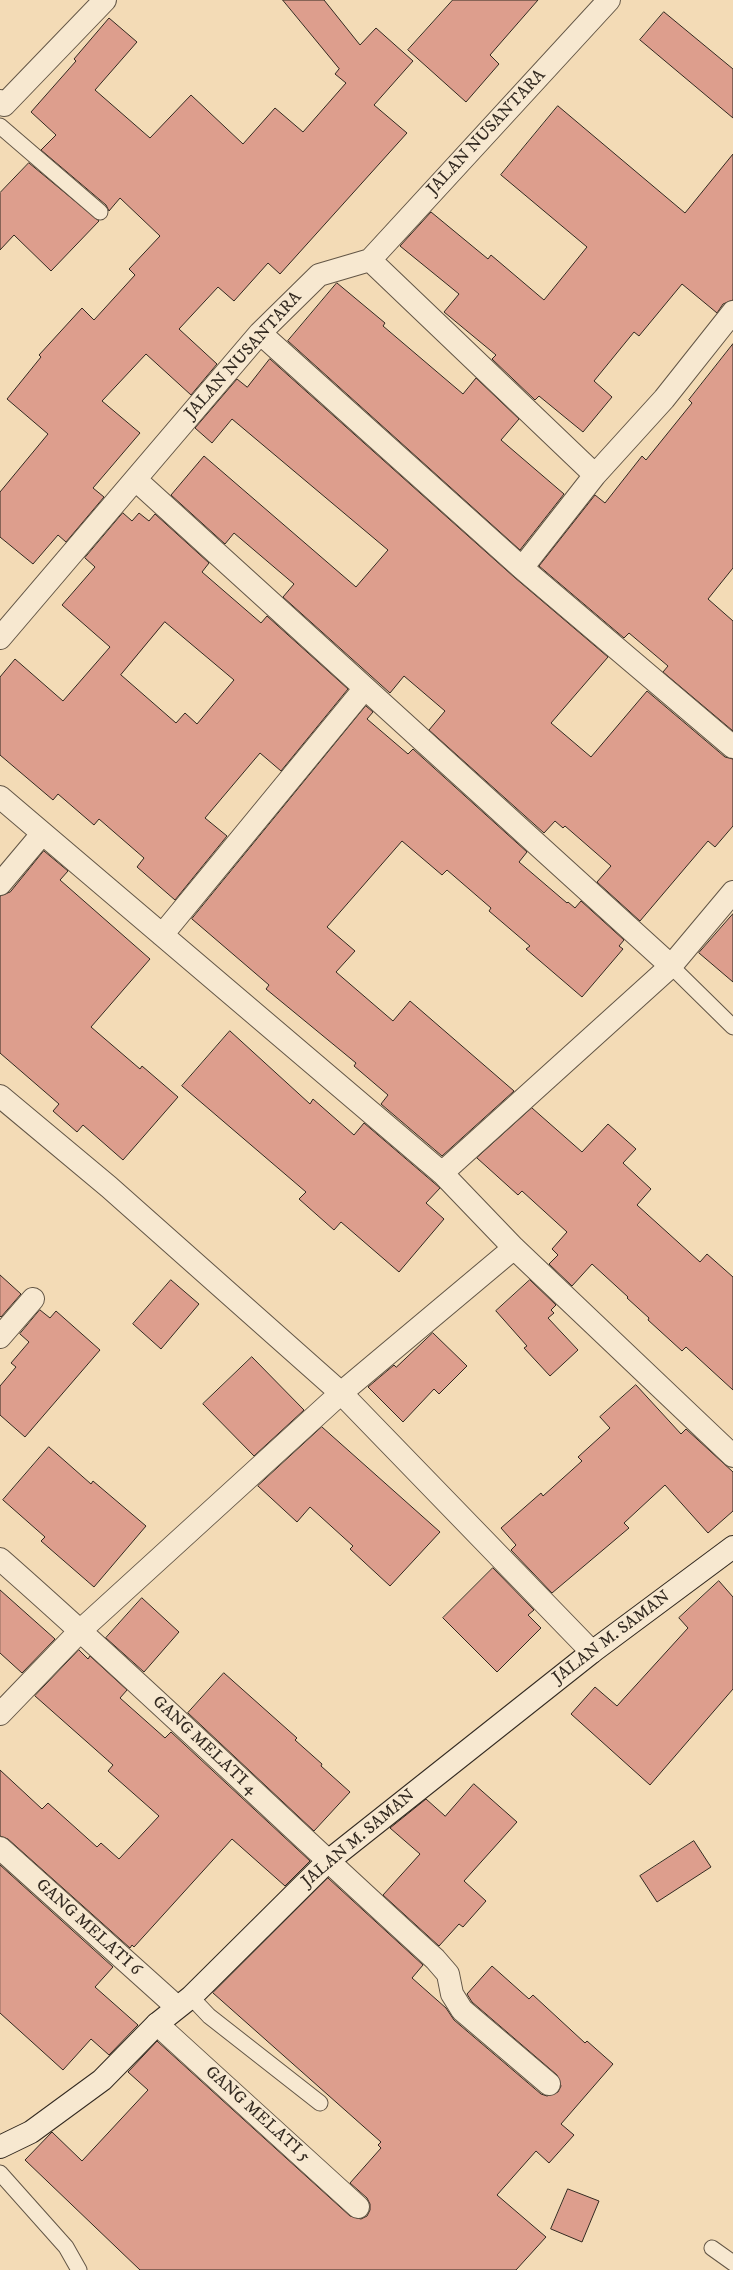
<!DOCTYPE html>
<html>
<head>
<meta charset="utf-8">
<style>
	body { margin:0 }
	canvas { display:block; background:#f3dbb6 }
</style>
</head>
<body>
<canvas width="733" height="2270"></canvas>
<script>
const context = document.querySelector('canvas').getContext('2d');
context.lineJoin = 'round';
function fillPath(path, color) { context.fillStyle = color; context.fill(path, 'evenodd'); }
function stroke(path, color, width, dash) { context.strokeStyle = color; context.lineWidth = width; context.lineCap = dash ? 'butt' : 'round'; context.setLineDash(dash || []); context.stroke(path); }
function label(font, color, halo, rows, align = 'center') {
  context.font = font + ' "IM FELL DW Pica",serif'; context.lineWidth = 3.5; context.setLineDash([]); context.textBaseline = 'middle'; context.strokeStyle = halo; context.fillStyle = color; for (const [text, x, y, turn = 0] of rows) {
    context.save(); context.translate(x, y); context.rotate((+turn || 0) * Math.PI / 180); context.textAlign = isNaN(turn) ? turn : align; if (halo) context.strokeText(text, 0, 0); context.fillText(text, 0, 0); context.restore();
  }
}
const building = new Path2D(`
	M 283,0 L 324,0 L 360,45 L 376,28 L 413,61 L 374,105 L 407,133 L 280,274 L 268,263 L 234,301 L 218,287 L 179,329 L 217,364 L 191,395 L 146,354 L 102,401 L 140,433 L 93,488 L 104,497 L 66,542 L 58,535 L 33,564 L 0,537 L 0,492 L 48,434 L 7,399 L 41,357 L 39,355 L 82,308 L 94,320 L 135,275 L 129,269 L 160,236 L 120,198 L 109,211 L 106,205 L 41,150 L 56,135 L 31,112 L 76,61 L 74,59 L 109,18 L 137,42 L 95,90 L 150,138 L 191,95 L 243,144 L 275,108 L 303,132 L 346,83 L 335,74 L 339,69 Z
	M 453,0 L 538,0 L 490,55 L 499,64 L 466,102 L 408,50 Z
	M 664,12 L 733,69 L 733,118 L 640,40 Z
	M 558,106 L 685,213 L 733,154 L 733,300 L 723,304 L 717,313 L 682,284 L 639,336 L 634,332 L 594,381 L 612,397 L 583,432 L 539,396 L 535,400 L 492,359 L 496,355 L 444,312 L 459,294 L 400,246 L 431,212 L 488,259 L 491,255 L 544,300 L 587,247 L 501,175 Z
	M 29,163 L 99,221 L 51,271 L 14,235 L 0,250 L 0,193 Z
	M 337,283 L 385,323 L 383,326 L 463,394 L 476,378 L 519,419 L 501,440 L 564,494 L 520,550 L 288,341 Z
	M 733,344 L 733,568 L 708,599 L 733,621 L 733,731 L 663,672 L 668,666 L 629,633 L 624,638 L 539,566 L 595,495 L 605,503 L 642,456 L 646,460 L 692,403 L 689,400 Z
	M 270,359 L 514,577 L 608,657 L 551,723 L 591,757 L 647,691 L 725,757 L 733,759 L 733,826 L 715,847 L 708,841 L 640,921 L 597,882 L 611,866 L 565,826 L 563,828 L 555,821 L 544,833 L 429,730 L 445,711 L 404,676 L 390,693 L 283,597 L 294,584 L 234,533 L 225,544 L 171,495 L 204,456 L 356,587 L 388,550 L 232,419 L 212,443 L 195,428 L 237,379 L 247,387 Z
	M 123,513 L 132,521 L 139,513 L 149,521 L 155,514 L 209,563 L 202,572 L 261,623 L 267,616 L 348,689 L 281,771 L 260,753 L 205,818 L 227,836 L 175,900 L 137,867 L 144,858 L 99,819 L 94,825 L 58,794 L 53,800 L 0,755 L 0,677 L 15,659 L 63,701 L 110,647 L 62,605 L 95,567 L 85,558 ZM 165,622 L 234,680 L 197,724 L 185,713 L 176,723 L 121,675 Z
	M 366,706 L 373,712 L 367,719 L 408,754 L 413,749 L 527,852 L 519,862 L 567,903 L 568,902 L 575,908 L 581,901 L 624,940 L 619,946 L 623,949 L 582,997 L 526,949 L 530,946 L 489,911 L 491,908 L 447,870 L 442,875 L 402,841 L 327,927 L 355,951 L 336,972 L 393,1021 L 410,1001 L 514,1091 L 442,1156 L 381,1104 L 388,1095 L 354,1066 L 356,1063 L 266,989 L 269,985 L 192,919 Z
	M 44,851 L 68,871 L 60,880 L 150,959 L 91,1027 L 140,1069 L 142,1066 L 178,1097 L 123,1160 L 83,1125 L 77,1132 L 53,1111 L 59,1104 L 0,1053 L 0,896 L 10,892 Z
	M 733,914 L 733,982 L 699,953 Z
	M 230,1031 L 310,1104 L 313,1099 L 354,1135 L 364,1123 L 440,1188 L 426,1203 L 444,1219 L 399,1272 L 341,1222 L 334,1230 L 299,1199 L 306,1192 L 182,1086 Z
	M 532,1108 L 582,1152 L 608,1124 L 636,1149 L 623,1163 L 651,1189 L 637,1205 L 700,1262 L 707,1254 L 733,1277 L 733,1390 L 686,1347 L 682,1351 L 648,1320 L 649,1318 L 627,1298 L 628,1297 L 592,1264 L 572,1286 L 549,1264 L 558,1255 L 552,1249 L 567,1232 L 522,1191 L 518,1195 L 477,1158 Z
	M 0,1275 L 21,1294 L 1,1317 L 0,1316 Z
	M 171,1280 L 199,1304 L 161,1349 L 133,1324 Z
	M 530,1280 L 556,1305 L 551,1310 L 554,1313 L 548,1318 L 578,1350 L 550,1376 L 524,1348 L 527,1346 L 496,1311 Z
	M 40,1310 L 50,1318 L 56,1311 L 100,1350 L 25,1437 L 0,1415 L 0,1386 L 16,1367 L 11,1363 L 29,1342 L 20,1334 Z
	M 433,1333 L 467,1366 L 439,1394 L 434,1389 L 403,1422 L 368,1387 L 394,1365 L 396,1367 Z
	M 252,1357 L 304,1410 L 254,1456 L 203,1404 Z
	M 636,1385 L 681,1434 L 686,1429 L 733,1472 L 733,1511 L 708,1533 L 665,1485 L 624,1523 L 629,1528 L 552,1593 L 511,1550 L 516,1545 L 501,1528 L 541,1493 L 543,1496 L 582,1461 L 578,1457 L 610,1428 L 600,1417 Z
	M 322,1427 L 440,1532 L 390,1586 L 350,1549 L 353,1546 L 310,1507 L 297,1522 L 258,1486 Z
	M 49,1447 L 91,1484 L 93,1481 L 146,1526 L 94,1587 L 41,1541 L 45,1537 L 3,1500 Z
	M 493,1568 L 534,1610 L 528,1615 L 541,1628 L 497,1672 L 443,1618 Z
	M 719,1581 L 733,1597 L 733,1689 L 650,1785 L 571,1714 L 595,1687 L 617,1706 L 688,1628 L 679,1618 Z
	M 0,1590 L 55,1639 L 22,1673 L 0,1653 Z
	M 142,1598 L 179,1632 L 144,1672 L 106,1638 Z
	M 79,1650 L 88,1659 L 90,1656 L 127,1690 L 120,1698 L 165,1738 L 171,1732 L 310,1861 L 285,1886 L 232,1839 L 134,1947 L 132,1945 L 130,1948 L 8,1839 L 0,1836 L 0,1770 L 42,1809 L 48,1803 L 97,1847 L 101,1843 L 119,1859 L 159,1816 L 108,1771 L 113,1765 L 35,1696 Z
	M 224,1673 L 297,1738 L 295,1740 L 322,1764 L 321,1766 L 350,1792 L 314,1831 L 188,1713 Z
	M 474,1784 L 517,1822 L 464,1881 L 486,1901 L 463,1927 L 459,1924 L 439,1946 L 383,1895 L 420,1854 L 390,1828 L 426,1799 L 445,1816 Z
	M 694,1841 L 711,1867 L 657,1902 L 640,1876 Z
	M 0,1865 L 113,1967 L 95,1987 L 138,2025 L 109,2055 L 91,2039 L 63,2070 L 0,2013 Z
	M 328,1878 L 423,1965 L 412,1978 L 446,2008 L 454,2020 L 541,2094 L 547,2096 L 558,2092 L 561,2086 L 557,2075 L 472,2002 L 467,1994 L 492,1966 L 529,1999 L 533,1995 L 585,2043 L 587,2041 L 613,2064 L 561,2124 L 574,2135 L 549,2163 L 536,2151 L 497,2195 L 546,2237 L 516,2270 L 140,2270 L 25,2160 L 52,2132 L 82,2161 L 148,2090 L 128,2072 L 157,2041 L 350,2216 L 361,2219 L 367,2216 L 370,2210 L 370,2204 L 367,2198 L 350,2183 L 381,2148 L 378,2145 L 381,2142 L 213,1993 Z
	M 568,2189 L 599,2201 L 582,2242 L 551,2229 Z`);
fillPath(building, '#dd9e8d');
stroke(building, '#332a21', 1);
const lane = new Path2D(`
	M 0,126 L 100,212
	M 671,966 L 733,1027
	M 191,1997 L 209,2016 L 320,2103
	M 0,2173 L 66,2247 L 79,2270
	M 712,2248 L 733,2263`);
const street = new Path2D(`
	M 0,101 L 4,105 L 105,0
	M 370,260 L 595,475
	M 260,333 L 522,568 L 733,747
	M 136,480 L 671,966
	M 522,568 L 595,475 L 664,399 L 733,312
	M 0,638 L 260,333 L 319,275 L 370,260 L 609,0
	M 0,797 L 442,1173 L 514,1248 L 733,1456
	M 0,884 L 42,834
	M 162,935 L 365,688
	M 0,1096 L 109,1187 L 341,1393 L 592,1652
	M 442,1173 L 671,966 L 733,892
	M 0,1337 L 33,1299
	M 0,1559 C 148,1689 289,1827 435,1959 L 448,1974 L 452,1994 L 462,2010 L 549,2084
	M 0,1714 L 81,1630 L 341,1393 L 514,1248
	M 0,1848 L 177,2007
	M 157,2024 L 358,2207`);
const secondary = new Path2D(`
	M 0,2147 L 31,2132 L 102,2080 L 157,2024 L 191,1997 L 327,1862 L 592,1652 L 733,1547`);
stroke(lane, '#635646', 17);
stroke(street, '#635646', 24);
stroke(secondary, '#332a21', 24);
stroke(lane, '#f7e8d0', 15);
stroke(street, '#f7e8d0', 22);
stroke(secondary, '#f7e8d0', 22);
label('17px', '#332a21', '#f7e8d0', [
	["JALAN NUSANTARA",487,133,-47],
	["JALAN NUSANTARA",244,356,-48],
	["JALAN M. SAMAN",612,1638,-37],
	["GANG MELATI 4",204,1746,43],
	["JALAN M. SAMAN",359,1839,-40],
	["GANG MELATI 6",88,1928,42],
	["GANG MELATI 5",257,2115,42]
]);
</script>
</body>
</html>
